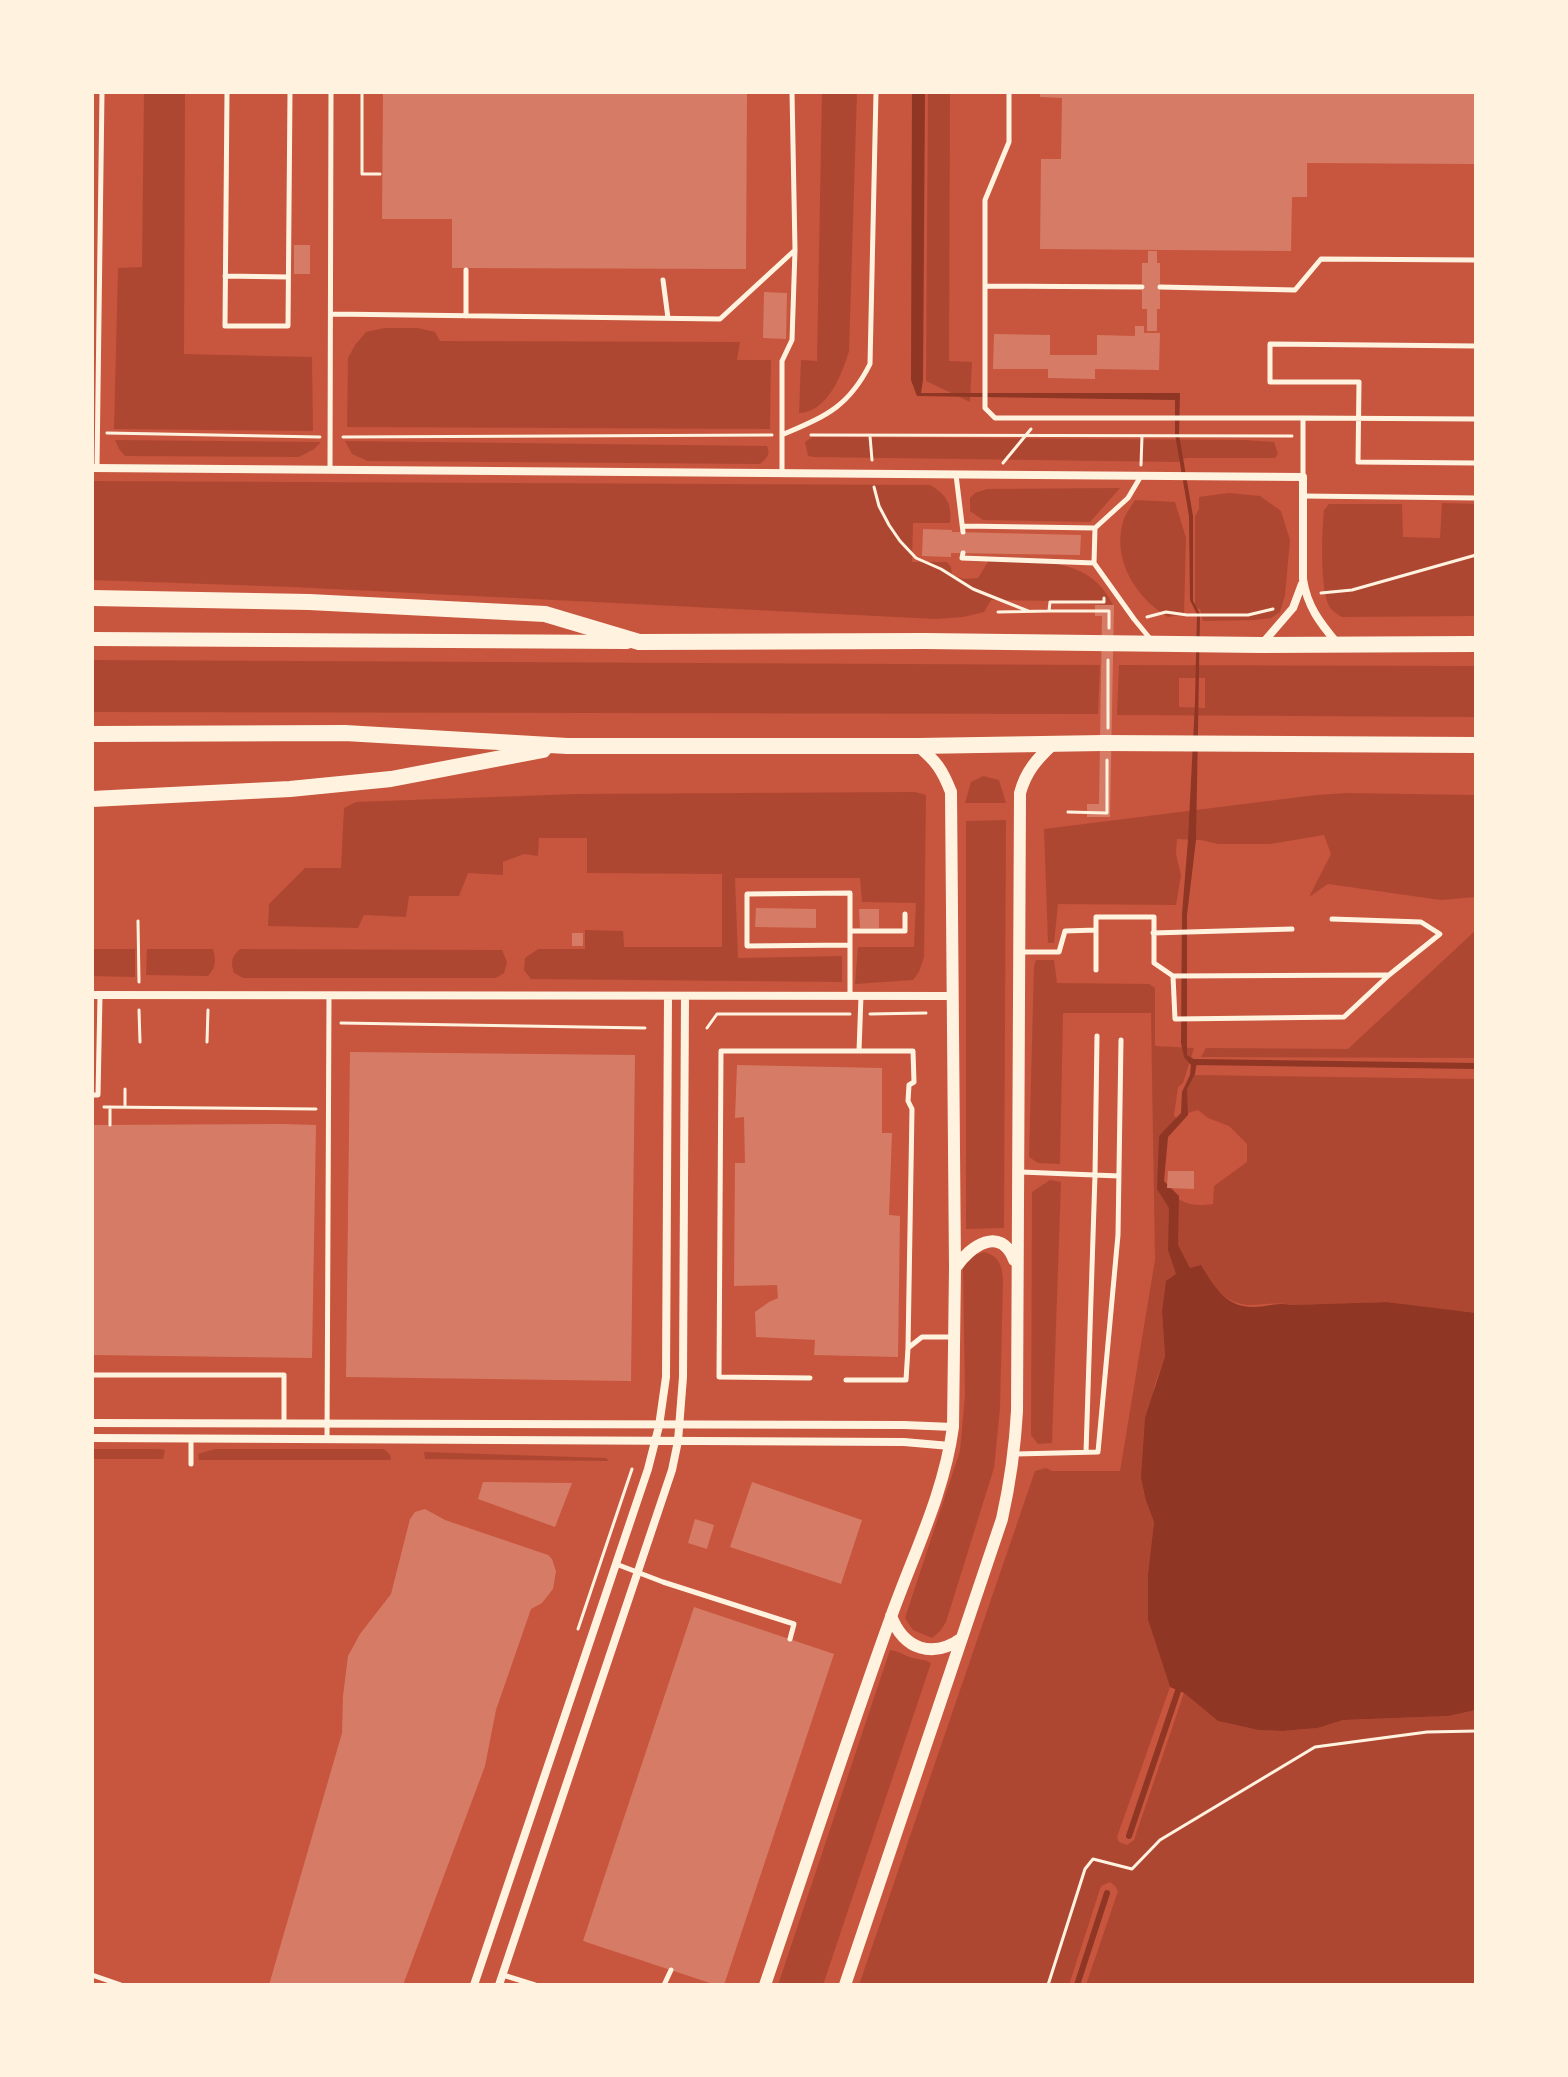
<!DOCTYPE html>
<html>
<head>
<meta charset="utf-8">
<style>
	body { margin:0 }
	#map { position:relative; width:1568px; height:2077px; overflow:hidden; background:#c8553d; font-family:Literata,serif }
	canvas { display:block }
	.frame { position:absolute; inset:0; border:94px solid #fff3e0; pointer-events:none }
</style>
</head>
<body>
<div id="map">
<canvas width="1568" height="2077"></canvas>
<div class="frame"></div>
</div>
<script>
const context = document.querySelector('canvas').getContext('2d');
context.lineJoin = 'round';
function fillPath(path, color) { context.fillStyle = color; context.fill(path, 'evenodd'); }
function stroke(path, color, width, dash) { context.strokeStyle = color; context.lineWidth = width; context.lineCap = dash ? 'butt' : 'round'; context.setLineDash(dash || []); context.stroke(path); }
fillPath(new Path2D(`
	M 144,92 L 185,92 L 184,354 L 312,357 L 313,431 L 114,429 L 118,268 L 142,267 Z
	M 822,92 L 857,92 L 849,351 C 842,374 828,412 799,413 L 801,360 L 817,361 Z
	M 928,92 L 950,92 L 949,361 L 972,362 L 970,402 L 926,381 Z
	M 385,328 L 418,328 L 435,332 L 440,341 L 740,342 L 737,360 L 771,360 L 770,429 L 347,427 L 348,358 L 355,345 L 366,332 Z
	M 812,437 L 1244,440 L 1274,442 L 1278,454 L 1275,458 L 1186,458 L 1178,462 L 814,457 L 808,456 L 805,442 Z
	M 115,440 L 321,442 L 314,449 L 299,457 L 125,456 L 119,449 Z
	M 345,441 L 767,446 C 771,455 766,458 760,464 L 368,461 L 352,454 Z
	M 92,481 L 930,485 C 947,495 952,504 950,523 L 913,523 L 912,562 L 947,562 L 951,567 L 952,575 L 964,579 L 978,578 L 989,560 C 1035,563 1089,554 1113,605 L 1064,603 L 1056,601 L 991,600 L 984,612 L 963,617 L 936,619 L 292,587 L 92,580 Z
	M 1120,488 L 1090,522 L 983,520 L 970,511 L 970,498 L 975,493 L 987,489 Z
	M 1229,493 L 1260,496 L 1281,511 L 1290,540 L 1285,595 L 1280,612 L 1271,618 L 1254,620 L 1203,621 L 1200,609 L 1195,608 L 1195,516 L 1199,509 L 1199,497 Z
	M 1135,500 L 1175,502 L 1186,538 L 1184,614 L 1168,617 C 1136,598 1112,560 1123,522 C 1125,514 1131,507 1135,500 Z
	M 1442,503 L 1476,504 L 1476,616 L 1342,617 C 1339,615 1335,613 1332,610 C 1319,596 1322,530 1324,510 L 1329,504 L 1402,504 L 1403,537 L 1440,538 Z
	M 92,660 L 1100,665 L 1098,714 L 92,712 Z
	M 1119,665 L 1476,666 L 1476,717 L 1117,715 ZM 1179,678 L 1205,678 L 1205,708 L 1179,707 Z
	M 983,776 L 999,780 L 1006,803 L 965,803 L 971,782 Z
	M 915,792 L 926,795 L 924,957 L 919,972 L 913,980 L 855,984 L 858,947 L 914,947 L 916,903 L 862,902 L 860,878 L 735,878 L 738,958 L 842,956 L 842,982 L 531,979 L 524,970 L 525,958 L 538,949 L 585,949 L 585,930 L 623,931 L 624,947 L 722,947 L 722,874 L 587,873 L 587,838 L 539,838 L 538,856 L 524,854 L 503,862 L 503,875 L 468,873 L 459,896 L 409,896 L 406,917 L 364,915 L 358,928 L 268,926 L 269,904 L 305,868 L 341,868 L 344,808 L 356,802 L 576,794 Z
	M 1347,793 L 1476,795 L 1476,897 L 1441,900 L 1328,884 L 1309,897 L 1331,854 L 1324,835 L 1270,844 L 1218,844 L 1201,840 L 1177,839 L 1176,854 L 1181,875 L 1176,905 L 1058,904 L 1054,943 L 1048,943 L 1044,829 L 1316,795 Z
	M 1006,820 L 1004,1228 L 966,1229 L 966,821 Z
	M 1476,930 L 1476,1058 L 1201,1057 L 1206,1048 L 1348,1049 Z
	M 92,949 L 135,949 L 135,977 L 92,976 Z
	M 147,949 L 213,949 C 216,961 216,967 208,976 L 146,975 Z
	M 240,949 L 502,950 L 507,962 L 504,973 L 496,978 L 243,978 L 234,973 C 230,962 232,956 240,949 Z
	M 1036,960 L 1054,960 L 1057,983 L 1149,984 L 1155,988 L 1155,1046 L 1194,1048 L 1183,1083 L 1178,1087 L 1174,1115 L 1178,1121 L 1163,1136 L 1161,1183 C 1177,1201 1188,1208 1213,1204 L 1214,1186 L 1247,1162 L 1247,1144 L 1229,1126 L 1208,1118 L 1198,1110 L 1185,1114 L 1185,1089 L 1192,1075 L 1476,1079 L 1476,1313 L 1387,1302 L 1291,1305 C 1259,1299 1250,1315 1219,1293 L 1162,1312 L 1165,1356 L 1154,1387 L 1146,1501 L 1154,1522 L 1148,1574 L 1148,1620 L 1170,1687 L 1117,1837 L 1119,1842 L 1127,1845 L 1134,1840 L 1184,1693 L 1218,1721 L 1258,1730 L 1283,1731 L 1318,1728 L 1343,1720 L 1448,1716 L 1476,1710 L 1476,1985 L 1086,1985 L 1118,1891 L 1115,1886 L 1110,1882 L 1101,1886 L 1069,1985 L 859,1985 L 1035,1471 L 1046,1468 L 1052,1471 L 1120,1471 L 1155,1260 L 1151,1013 L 1063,1013 L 1060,1164 L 1038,1163 L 1029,1157 L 1034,966 Z
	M 1050,1180 L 1061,1182 L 1052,1443 L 1038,1444 L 1031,1435 L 1032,1192 Z
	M 984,1252 C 999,1256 1002,1265 1003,1280 L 1000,1408 L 994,1468 L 946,1622 L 940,1631 L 932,1638 L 913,1630 L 905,1618 L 960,1451 L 965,1395 L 963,1269 L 970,1257 Z
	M 92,1449 L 158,1449 L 165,1450 L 163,1459 L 92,1459 Z
	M 215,1449 L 384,1449 L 390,1455 L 391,1460 L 199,1460 L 198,1454 Z
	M 424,1452 L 606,1458 L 609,1461 L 425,1459 Z
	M 890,1650 C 897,1651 901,1653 907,1656 C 915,1660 923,1658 931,1663 L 823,1985 L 778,1985 Z`), '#ae4732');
fillPath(new Path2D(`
	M 912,92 L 925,92 L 923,380 L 921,393 L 1180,393 L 1179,435 L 1193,516 L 1193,601 L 1200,614 L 1196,840 L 1187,915 L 1187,1055 L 1197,1061 L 1195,1074 L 1187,1089 L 1188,1115 L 1168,1137 L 1164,1181 L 1179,1196 L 1178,1245 L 1190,1268 L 1201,1265 C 1214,1286 1225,1307 1253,1307 C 1269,1307 1274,1302 1291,1305 L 1387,1302 L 1476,1313 L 1476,1710 L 1448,1716 L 1343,1720 L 1318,1728 L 1283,1731 L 1258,1730 L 1218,1721 L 1184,1693 L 1170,1687 L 1148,1620 L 1148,1574 L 1154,1522 L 1146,1501 L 1141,1478 L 1145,1418 L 1165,1356 L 1162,1312 L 1166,1281 L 1176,1274 L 1168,1250 L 1169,1208 L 1157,1189 L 1159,1136 L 1181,1113 L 1182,1092 L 1190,1075 L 1191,1065 L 1184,1057 L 1181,1043 L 1182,914 L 1188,840 L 1195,703 L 1197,614 L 1190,600 L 1189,516 L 1175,434 L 1175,400 L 917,396 L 911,380 Z`), '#8f3625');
stroke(new Path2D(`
	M 1195,1062 L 1476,1066
	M 1129,1836 L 1178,1691
	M 1077,1985 L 1107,1893`), '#8f3625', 6);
fillPath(new Path2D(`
	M 383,92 L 747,92 L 746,269 L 452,268 L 452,219 L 382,219 Z
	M 1040,92 L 1476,92 L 1476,164 L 1307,163 L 1307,197 L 1292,197 L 1291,251 L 1040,249 L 1041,159 L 1061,159 L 1062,98 L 1040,97 Z
	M 294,245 L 310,245 L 310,274 L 294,274 Z
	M 1148,251 L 1157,251 L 1157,263 L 1160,263 L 1160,309 L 1157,309 L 1157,331 L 1147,331 L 1147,309 L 1142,309 L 1142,263 L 1148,263 Z
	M 764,292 L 787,293 L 786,339 L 763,338 Z
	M 1135,326 L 1144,326 L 1144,333 L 1160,333 L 1159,370 L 1095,369 L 1095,379 L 1048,378 L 1048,369 L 993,369 L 994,334 L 1050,335 L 1050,355 L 1097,355 L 1097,335 L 1135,336 Z
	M 923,529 L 952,530 L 952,532 L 1081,535 L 1080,555 L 951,553 L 951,557 L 922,556 Z
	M 1095,605 L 1114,605 L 1110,817 L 1087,817 L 1087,804 L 1099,804 L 1102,616 L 1095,616 Z
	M 756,908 L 816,909 L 816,928 L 755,927 Z
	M 859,909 L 879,909 L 879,928 L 860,928 Z
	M 572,933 L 583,933 L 583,946 L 572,946 Z
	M 350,1052 L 635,1055 L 631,1381 L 346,1377 Z
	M 737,1065 L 882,1068 L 882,1133 L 892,1133 L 889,1215 L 900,1216 L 898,1357 L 814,1355 L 815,1340 L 756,1337 L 755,1312 L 769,1302 L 778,1298 L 777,1285 L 734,1286 L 735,1163 L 745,1163 L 744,1117 L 735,1118 Z
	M 282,1124 L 316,1125 L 312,1358 L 92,1355 L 92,1125 Z
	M 1168,1171 L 1194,1171 L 1194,1189 L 1167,1188 Z
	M 483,1482 L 572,1483 L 555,1527 L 478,1499 Z
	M 752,1482 L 862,1520 L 841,1584 L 730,1547 Z
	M 425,1509 L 445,1520 L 548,1555 L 552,1559 L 556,1571 L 553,1589 L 542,1603 L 531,1609 L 496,1710 L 485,1766 L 403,1985 L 269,1985 L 342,1733 L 343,1696 L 348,1656 L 360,1634 L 391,1594 L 410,1519 L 415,1512 Z
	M 695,1519 L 714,1525 L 707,1549 L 688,1543 Z
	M 694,1607 L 834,1654 L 724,1985 L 716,1985 L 583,1941 Z`), '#d67c66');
stroke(new Path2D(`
	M 362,92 L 362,174 L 380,174
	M 107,433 L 320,437
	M 811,435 L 1292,436
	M 870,436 L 872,460
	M 343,437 L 772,435
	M 1003,463 L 1031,429
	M 1141,465 L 1142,436
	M 874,487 L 879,506 L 889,525 L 900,541 L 916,558 L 941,569 L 973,589 L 1028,611
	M 1321,593 L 1352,590 L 1476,555
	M 1049,611 L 1109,611 L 1109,628
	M 998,612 L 1049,611 L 1050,602 L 1104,602 L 1104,598
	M 1147,617 L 1166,612 L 1187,615 L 1248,615 L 1273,609
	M 1108,728 L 1108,660
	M 1068,812 L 1107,813 L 1107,760
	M 138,921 L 139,982
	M 139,1010 L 140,1042
	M 870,1014 L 926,1013
	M 341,1023 L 645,1028
	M 707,1028 L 717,1014 L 850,1014
	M 207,1042 L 208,1010
	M 125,1105 L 125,1089
	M 104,1107 L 316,1109
	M 110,1125 L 110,1107
	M 578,1629 L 632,1469
	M 1048,1985 L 1085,1869 L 1093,1859 L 1132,1869 L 1160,1840 L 1315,1747 L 1427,1732 L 1476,1731`), '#fff3e0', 3);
stroke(new Path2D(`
	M 227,92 L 225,326 L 288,326 L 290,92
	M 1009,92 L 1009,142 L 985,200 L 985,408 L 995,418 L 1303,418 L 1303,477
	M 466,270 L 466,316
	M 225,276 L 288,277
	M 663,280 L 668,318
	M 985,286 L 1142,287
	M 1160,287 L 1295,290 L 1321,259 L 1476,260
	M 332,314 L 720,319 L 795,250
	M 1476,346 L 1270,344 L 1270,382 L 1359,382 L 1358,462 L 1476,463
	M 1303,418 L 1476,419
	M 782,435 C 825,416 848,408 870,364 L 876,92
	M 97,467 L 102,92
	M 330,469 L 331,92
	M 782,472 L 782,361 L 792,340 L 795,250 L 792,92
	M 956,475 L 963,532
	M 1303,496 L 1476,498
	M 963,526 L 1095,528 L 1128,498 L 1141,476
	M 1095,528 L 1094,563 L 1134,619 L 1152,641
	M 963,553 L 962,558 L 1094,563
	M 850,931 L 905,931 L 905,914
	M 1153,933 L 1292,929
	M 849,945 L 747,946 L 747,894 L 850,893 L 850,996
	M 1021,952 L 1059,952 L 1065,931 L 1096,930 L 1096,917 L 1154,917 L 1154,963 L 1173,976 L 1387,975
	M 1096,970 L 1096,930
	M 1173,976 L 1175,1019 L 1344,1017 L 1389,975 L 1440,934 L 1421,922 L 1332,919
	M 859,1051 L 861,996
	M 92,1095 L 98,1095 L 100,996
	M 1021,1172 L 1119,1176
	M 908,1348 L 922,1337 L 954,1337
	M 92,1375 L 284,1375 L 284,1423
	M 810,1378 L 719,1377 L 721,1051 L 913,1051 L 914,1082 L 909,1085 L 908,1101 L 912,1109 L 908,1348 L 906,1380 L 846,1380
	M 191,1439 L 191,1464
	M 327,1439 L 329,996
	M 1086,1452 L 1095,1175 L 1097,1036
	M 1016,1454 L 1098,1452 L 1118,1235 L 1121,1040
	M 616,1564 L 663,1582 L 794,1624 L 790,1639
	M 92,1975 L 121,1985
	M 503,1975 L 535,1985
	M 664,1985 L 671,1970`), '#fff3e0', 5);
stroke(new Path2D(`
	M 92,468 L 1303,477 L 1303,579 C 1307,606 1320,623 1337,643
	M 1261,645 L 1293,608 L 1302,584
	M 92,995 L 953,996
	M 92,1423 L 904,1425 L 953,1427
	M 92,1438 L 904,1442 L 950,1446
	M 474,1985 L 648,1469 L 659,1426 L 666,1377 L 668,996
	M 499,1985 L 672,1470 L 678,1441 L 683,1377 L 685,996`), '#fff3e0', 8);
stroke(new Path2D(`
	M 956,1267 C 970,1246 1001,1225 1014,1260
	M 891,1616 C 904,1650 933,1659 962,1638
	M 765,1985 C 807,1862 847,1739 891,1617 C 913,1555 944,1494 953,1427 L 955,1267 L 951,792 C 942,769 936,761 918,746
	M 845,1985 L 1002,1519 C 1010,1483 1015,1448 1017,1411 L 1020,793 C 1026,771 1037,759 1053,744`), '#fff3e0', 12);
stroke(new Path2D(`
	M 92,639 L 627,642`), '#fff3e0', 14);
stroke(new Path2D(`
	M 92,598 L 309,602 L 545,614 L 639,642 L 924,641 L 1261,645 L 1476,644
	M 92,734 L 345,733 L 567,746 L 918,746 L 1103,743 L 1476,745
	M 92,799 L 290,789 L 391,779 L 543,750`), '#fff3e0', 16);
</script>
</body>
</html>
